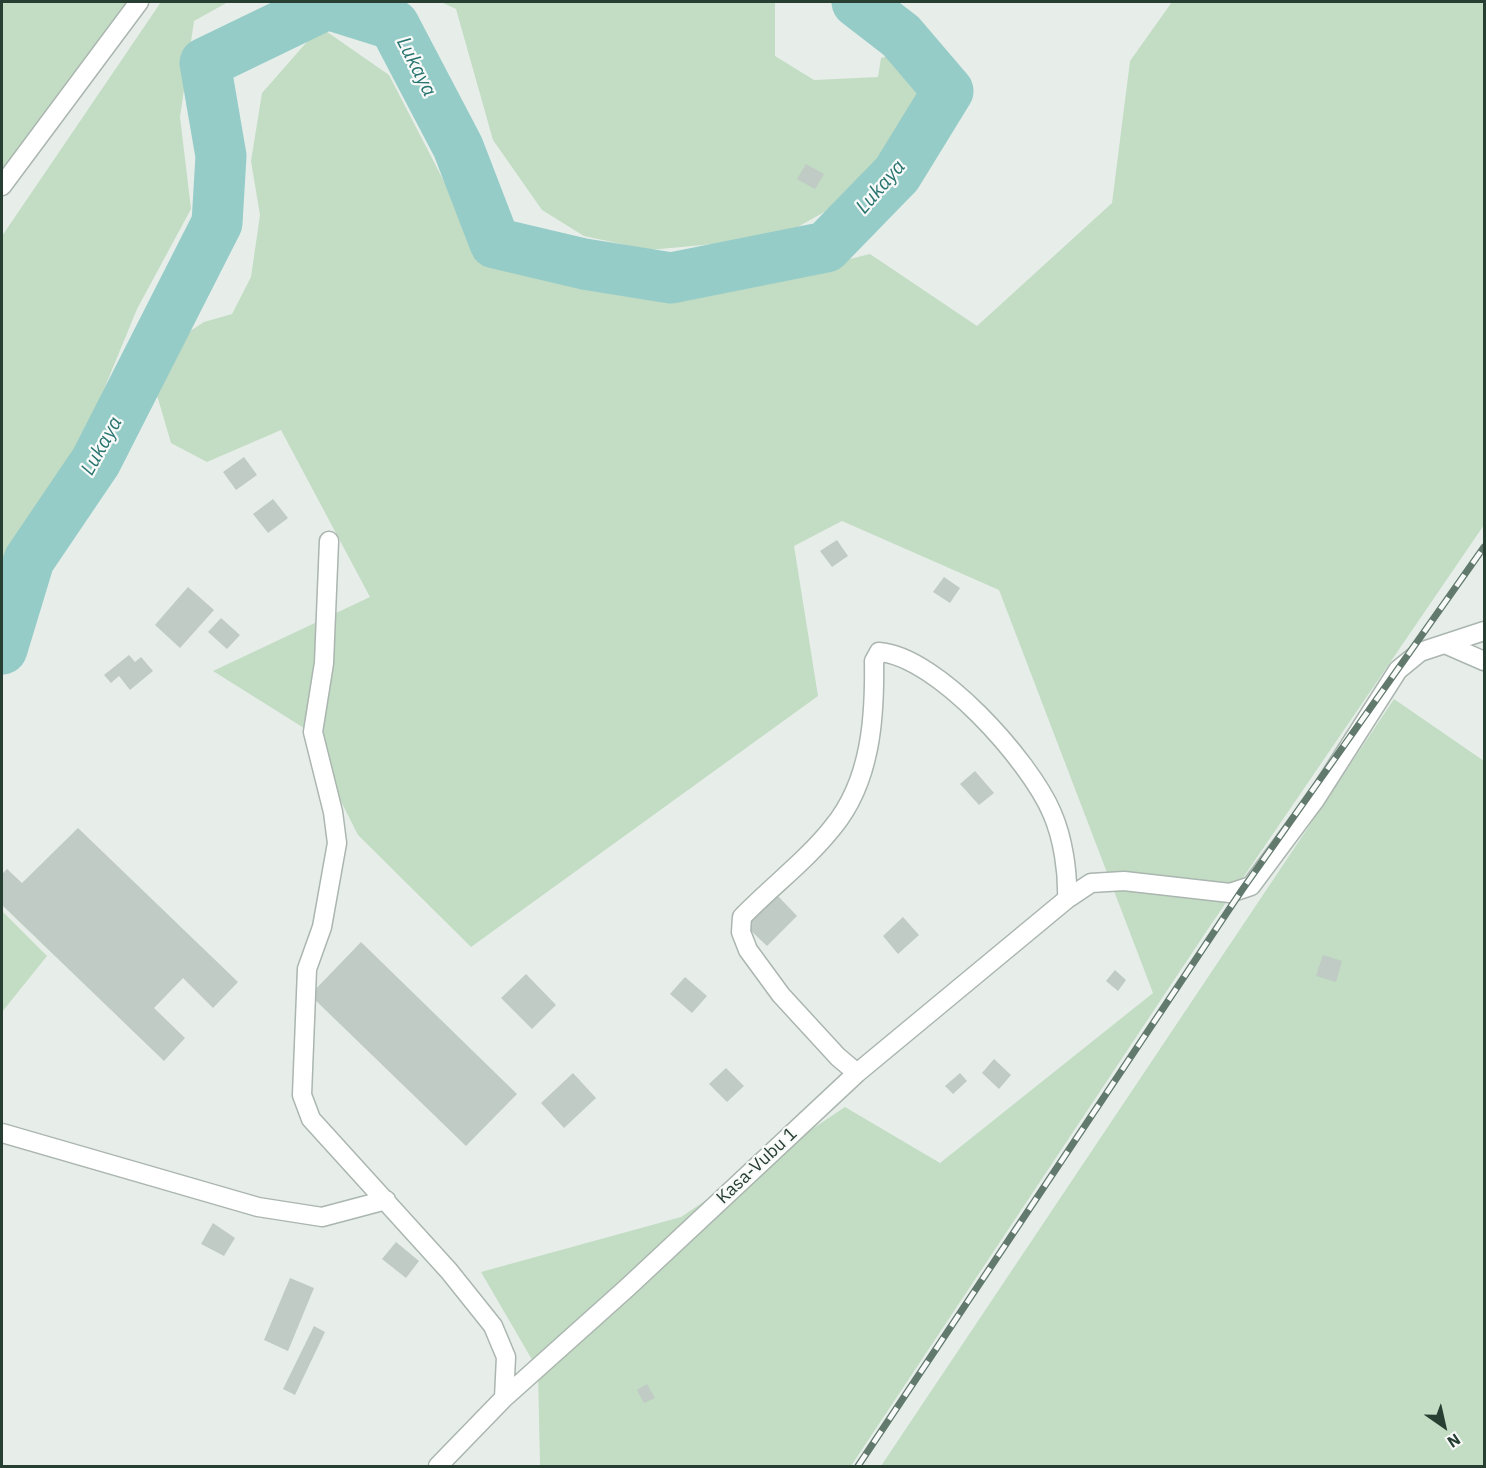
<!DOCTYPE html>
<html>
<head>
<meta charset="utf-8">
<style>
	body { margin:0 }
	#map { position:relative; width:1486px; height:1468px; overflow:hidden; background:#e7eee9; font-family:"IBM Plex Sans",sans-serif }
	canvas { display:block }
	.frame { position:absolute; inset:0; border:3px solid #273e33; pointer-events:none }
	.north { position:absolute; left:1414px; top:1396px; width:60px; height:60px; -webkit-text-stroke:4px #f7faf8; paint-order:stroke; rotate:146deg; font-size:16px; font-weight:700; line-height:24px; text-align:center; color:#273e33 }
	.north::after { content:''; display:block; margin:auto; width:21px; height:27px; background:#273e33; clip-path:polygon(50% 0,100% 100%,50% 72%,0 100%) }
</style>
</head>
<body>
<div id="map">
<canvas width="1486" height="1468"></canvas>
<div class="frame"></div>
<div class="north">N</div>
</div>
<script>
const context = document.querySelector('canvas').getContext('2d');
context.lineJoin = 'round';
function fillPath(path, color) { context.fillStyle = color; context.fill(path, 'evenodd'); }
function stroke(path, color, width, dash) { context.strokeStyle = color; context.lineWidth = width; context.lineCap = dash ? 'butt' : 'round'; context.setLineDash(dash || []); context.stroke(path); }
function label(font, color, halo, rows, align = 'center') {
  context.font = font + ' "IBM Plex Sans",sans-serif'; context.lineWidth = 4.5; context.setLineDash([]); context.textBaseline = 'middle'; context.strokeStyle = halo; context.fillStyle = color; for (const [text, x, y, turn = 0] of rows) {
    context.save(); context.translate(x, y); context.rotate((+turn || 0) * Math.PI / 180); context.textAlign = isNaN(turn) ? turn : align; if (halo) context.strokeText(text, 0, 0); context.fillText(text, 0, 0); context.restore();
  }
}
fillPath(new Path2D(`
	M 2,2 L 127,2 L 2,180 Z
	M 161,2 L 228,2 L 194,21 L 180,117 L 191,209 L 137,309 L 86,433 L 2,576 L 2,236 Z
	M 441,2 L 775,2 L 775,56 L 814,80 L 878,77 L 881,58 L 902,52 L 919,74 L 926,104 L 906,146 L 867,188 L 794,229 L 714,244 L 649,250 L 584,236 L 542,210 L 493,140 L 456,9 Z
	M 1172,2 L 1484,2 L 1484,525 L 1208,929 L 851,1466 L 540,1466 L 538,1370 L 481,1272 L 681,1217 L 845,1107 L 940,1163 L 1153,993 L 999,590 L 842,521 L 794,546 L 818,696 L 471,947 L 358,835 L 304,728 L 213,671 L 370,597 L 281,430 L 207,462 L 171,443 L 154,385 L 169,345 L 204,322 L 232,314 L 251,277 L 260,215 L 251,161 L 262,93 L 320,27 L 389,75 L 479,249 L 521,269 L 694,298 L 870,254 L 977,326 L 1112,203 L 1130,61 Z
	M 1394,699 L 1484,761 L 1484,1466 L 881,1466 Z
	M 2,911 L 47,956 L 2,1012 Z`), '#c3dcc4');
stroke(new Path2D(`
	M 2,649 L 29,560 L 96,461 L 217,223 L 221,156 L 205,63 L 327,4 L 394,25 L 458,147 L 495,243 L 584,264 L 671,278 L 826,247 L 897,174 L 948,91 L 901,36 L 857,2`), '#96ccc8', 51);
fillPath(new Path2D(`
	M 806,164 L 824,174 L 815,189 L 797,179 Z
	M 244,457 L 257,475 L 236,490 L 223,472 Z
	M 273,499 L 288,518 L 268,533 L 253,514 Z
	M 837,540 L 848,556 L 832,567 L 820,551 Z
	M 944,577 L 960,588 L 950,603 L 933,592 Z
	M 188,587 L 214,610 L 180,648 L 155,625 Z
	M 221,618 L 240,635 L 227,649 L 208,632 Z
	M 129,655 L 135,662 L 141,657 L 153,671 L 130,690 L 119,676 L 111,683 L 104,675 Z
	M 975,771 L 994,793 L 979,805 L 960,784 Z
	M 78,828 L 238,982 L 213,1008 L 183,978 L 154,1008 L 185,1038 L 164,1061 L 2,905 L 2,874 L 7,869 L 22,883 Z
	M 777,895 L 797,916 L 767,946 L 746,926 Z
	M 903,917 L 919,935 L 898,954 L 883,936 Z
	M 361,942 L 517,1094 L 466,1146 L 310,995 Z
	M 1323,955 L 1342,961 L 1336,982 L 1316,976 Z
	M 1115,970 L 1126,980 L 1118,991 L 1106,981 Z
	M 526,974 L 556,1005 L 532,1029 L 501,998 Z
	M 685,977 L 707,996 L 692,1013 L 670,994 Z
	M 994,1059 L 1011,1075 L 999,1089 L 982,1073 Z
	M 726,1068 L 744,1086 L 727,1102 L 709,1084 Z
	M 573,1073 L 596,1098 L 564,1128 L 541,1103 Z
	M 960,1073 L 967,1081 L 953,1094 L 945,1086 Z
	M 213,1223 L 235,1238 L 224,1256 L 201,1244 Z
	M 396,1242 L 419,1261 L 406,1278 L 382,1259 Z
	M 290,1278 L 314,1288 L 288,1351 L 264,1340 Z
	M 314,1326 L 325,1332 L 295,1395 L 283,1389 Z
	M 647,1384 L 655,1398 L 644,1403 L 637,1390 Z`), '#bfcbc4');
const minor = new Path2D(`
	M 2,186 L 139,2
	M 329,541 L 324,663 L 313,732 L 333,812 L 337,843 L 322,927 L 307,969 L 302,1095 L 311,1119 L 449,1271 L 493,1326 L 506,1357 L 504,1398
	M 1445,644 L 1484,661
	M 857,1073 L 838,1057 L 781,995 L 748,950 L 741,932 L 742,917 C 772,886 807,860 833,827 C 871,781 875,717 874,661 L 879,652 C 937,656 1030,761 1052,813 C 1063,838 1068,872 1067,899
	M 2,1133 L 258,1207 L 322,1217 L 386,1200
	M 438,1466 L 504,1398 L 628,1287 L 857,1073 L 1067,899 L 1091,883 L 1124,881 L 1230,893 L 1251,886 L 1315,800 L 1398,670 L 1420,652 L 1484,631`);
stroke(minor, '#aab6af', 21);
stroke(minor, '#fff', 18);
const rail = new Path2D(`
	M 858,1466 L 1242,890 L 1484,547`);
stroke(rail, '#62796e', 7);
stroke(rail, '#f7faf8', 4.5, [14]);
label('18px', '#273e33', '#f7faf8', [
	["Kasa-Vubu 1",757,1166,-43]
]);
label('italic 20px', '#28746f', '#f7faf8', [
	["Lukaya",416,67,63],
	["Lukaya",881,187,-49],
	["Lukaya",102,446,-61]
]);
</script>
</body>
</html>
